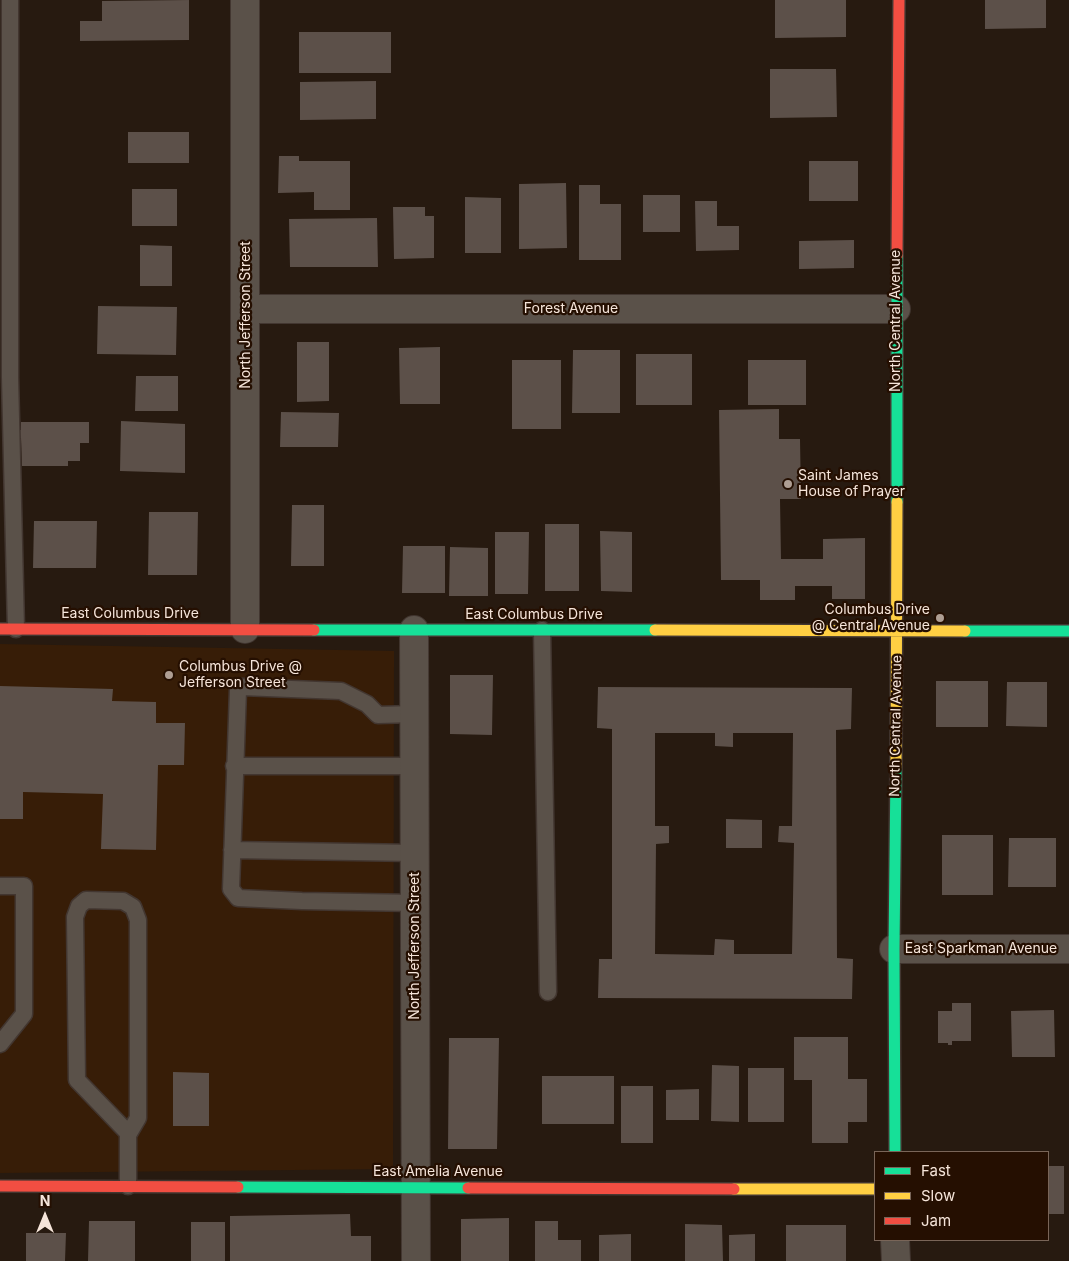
<!DOCTYPE html>
<html>
<head>
<meta charset="utf-8">
<style>
	body { margin:0 }
	#map { position:relative; width:1069px; height:1261px; overflow:hidden; background:#271a10; font-family:Inter,sans-serif }
	canvas { display:block }
	.legend { position:absolute; left:874px; top:1151px; width:175px; height:90px; box-sizing:border-box; background:#250f01; border:1px solid #796558; margin:0; padding:6px 9px; list-style:none; font-size:15px; color:#f6e5da }
	.legend li { display:flex; align-items:center; gap:10px; height:25px }
	.legend b { width:25px; border:1px solid #796558 }
	.north { position:absolute; left:20px; top:1191px; width:50px; height:50px; -webkit-text-stroke:4px #250f01; paint-order:stroke; rotate:0deg; font-size:14px; font-weight:700; line-height:20px; text-align:center; color:#f6e5da }
	.north::after { content:''; display:block; margin:auto; width:18px; height:22px; background:#f6e5da; clip-path:polygon(50% 0,100% 100%,50% 72%,0 100%) }
</style>
</head>
<body>
<div id="map">
<canvas width="1069" height="1261"></canvas>
<ul class="legend">
<li><b style="height:6px;background:#16e098"></b>Fast</li>
<li><b style="height:6px;background:#ffcf43"></b>Slow</li>
<li><b style="height:6px;background:#f24e42"></b>Jam</li>
</ul>
<div class="north">N</div>
</div>
<script>
const context = document.querySelector('canvas').getContext('2d');
context.lineJoin = 'round';
function fillPath(path, color) { context.fillStyle = color; context.fill(path, 'evenodd'); }
function stroke(path, color, width, dash) { context.strokeStyle = color; context.lineWidth = width; context.lineCap = dash ? 'butt' : 'round'; context.setLineDash(dash || []); context.stroke(path); }
function label(font, color, halo, rows, align = 'center') {
  context.font = font + ' Inter,sans-serif'; context.lineWidth = 4.5; context.setLineDash([]); context.textBaseline = 'middle'; context.strokeStyle = halo; context.fillStyle = color; for (const [text, x, y, turn = 0] of rows) {
    context.save(); context.translate(x, y); context.rotate((+turn || 0) * Math.PI / 180); context.textAlign = isNaN(turn) ? turn : align; if (halo) context.strokeText(text, 0, 0); context.fillText(text, 0, 0); context.restore();
  }
}
fillPath(new Path2D(`
	M 0,644 L 394,651 L 393,1169 L 0,1173 Z`), '#371d07');
fillPath(new Path2D(`
	M 189,0 L 189,40 L 80,41 L 80,21 L 102,21 L 102,1 Z
	M 775,0 L 846,0 L 846,37 L 775,38 Z
	M 985,0 L 1046,0 L 1046,28 L 985,29 Z
	M 299,32 L 391,32 L 391,73 L 299,73 Z
	M 770,69 L 836,69 L 837,117 L 770,118 Z
	M 376,81 L 376,119 L 300,120 L 300,82 Z
	M 128,132 L 189,132 L 189,163 L 128,163 Z
	M 279,156 L 299,156 L 299,161 L 350,161 L 350,210 L 314,210 L 314,192 L 278,193 Z
	M 809,161 L 858,161 L 858,201 L 809,201 Z
	M 566,183 L 567,248 L 519,249 L 519,184 Z
	M 579,185 L 600,185 L 600,204 L 621,204 L 621,260 L 579,260 Z
	M 132,189 L 177,189 L 177,226 L 132,226 Z
	M 643,195 L 680,195 L 680,232 L 643,232 Z
	M 465,197 L 501,198 L 501,253 L 465,253 Z
	M 695,201 L 717,201 L 717,226 L 739,226 L 739,250 L 696,251 Z
	M 393,207 L 425,207 L 425,216 L 434,216 L 434,258 L 394,259 Z
	M 377,218 L 378,267 L 290,267 L 289,219 Z
	M 854,240 L 854,268 L 799,269 L 799,241 Z
	M 140,245 L 172,246 L 172,286 L 140,286 Z
	M 98,306 L 177,307 L 176,355 L 97,354 Z
	M 297,342 L 329,342 L 329,401 L 297,402 Z
	M 440,347 L 440,404 L 400,404 L 399,348 Z
	M 573,350 L 620,350 L 620,413 L 572,413 Z
	M 636,354 L 692,354 L 692,405 L 636,405 Z
	M 512,360 L 561,360 L 561,429 L 512,429 Z
	M 748,360 L 806,360 L 806,405 L 748,405 Z
	M 136,376 L 178,376 L 178,411 L 135,411 Z
	M 779,409 L 779,439 L 800,439 L 801,499 L 780,499 L 781,559 L 823,559 L 823,539 L 865,538 L 865,599 L 832,599 L 832,586 L 795,586 L 795,600 L 760,600 L 760,580 L 721,580 L 719,410 Z
	M 281,412 L 339,413 L 338,447 L 280,447 Z
	M 121,421 L 185,424 L 185,473 L 120,471 Z
	M 21,422 L 89,422 L 89,443 L 80,443 L 80,461 L 68,461 L 68,466 L 22,466 L 21,438 L 17,438 L 17,430 L 21,430 Z
	M 292,505 L 324,505 L 324,566 L 291,566 Z
	M 149,512 L 198,512 L 197,575 L 148,575 Z
	M 34,521 L 97,521 L 96,568 L 33,568 Z
	M 545,524 L 579,524 L 579,591 L 545,591 Z
	M 600,531 L 632,532 L 632,592 L 601,591 Z
	M 495,532 L 529,532 L 528,594 L 495,594 Z
	M 403,546 L 445,546 L 445,593 L 402,593 Z
	M 450,547 L 488,548 L 488,596 L 449,596 Z
	M 450,675 L 493,675 L 492,735 L 450,734 Z
	M 936,681 L 988,681 L 988,727 L 936,727 Z
	M 1007,682 L 1047,682 L 1047,727 L 1006,726 Z
	M 0,686 L 113,689 L 112,701 L 156,702 L 156,723 L 185,723 L 184,765 L 158,765 L 156,850 L 101,849 L 103,794 L 23,792 L 23,819 L 0,819 Z
	M 598,687 L 852,688 L 851,729 L 836,730 L 837,958 L 853,959 L 852,999 L 598,998 L 599,959 L 612,959 L 612,729 L 597,728 ZM 655,733 L 715,733 L 715,746 L 733,747 L 733,733 L 793,733 L 792,826 L 779,826 L 778,842 L 794,843 L 792,954 L 734,954 L 734,940 L 715,939 L 714,955 L 655,954 L 656,844 L 669,843 L 669,826 L 655,826 Z
	M 726,819 L 762,820 L 762,848 L 726,848 Z
	M 942,835 L 993,835 L 993,895 L 942,895 Z
	M 1009,838 L 1056,838 L 1056,887 L 1008,887 Z
	M 952,1003 L 971,1003 L 971,1041 L 952,1041 L 952,1045 L 948,1045 L 948,1043 L 938,1043 L 938,1011 L 952,1011 Z
	M 1054,1010 L 1055,1057 L 1012,1057 L 1011,1011 Z
	M 794,1037 L 848,1037 L 848,1079 L 867,1079 L 867,1122 L 848,1122 L 848,1143 L 812,1143 L 812,1080 L 794,1080 Z
	M 449,1038 L 499,1038 L 497,1149 L 448,1149 Z
	M 712,1065 L 739,1066 L 739,1122 L 711,1121 Z
	M 748,1068 L 784,1068 L 784,1122 L 748,1122 Z
	M 173,1072 L 209,1073 L 209,1126 L 173,1126 Z
	M 542,1076 L 614,1076 L 614,1124 L 542,1124 Z
	M 621,1086 L 653,1086 L 653,1143 L 621,1143 Z
	M 699,1089 L 699,1120 L 666,1120 L 666,1090 Z
	M 1048,1166 L 1064,1166 L 1064,1214 L 1048,1214 Z
	M 350,1214 L 351,1236 L 371,1236 L 371,1261 L 230,1261 L 230,1216 Z
	M 509,1218 L 509,1261 L 461,1261 L 461,1219 Z
	M 89,1221 L 135,1221 L 135,1261 L 88,1261 Z
	M 535,1221 L 558,1221 L 558,1240 L 581,1240 L 581,1261 L 535,1261 Z
	M 191,1222 L 225,1222 L 225,1261 L 191,1261 Z
	M 685,1224 L 722,1225 L 723,1261 L 685,1261 Z
	M 786,1225 L 846,1225 L 846,1261 L 786,1261 Z
	M 26,1233 L 66,1233 L 65,1261 L 26,1261 Z
	M 631,1234 L 631,1261 L 599,1261 L 599,1235 Z
	M 755,1234 L 755,1261 L 729,1261 L 729,1235 Z`), '#5c5049');
const lane = new Path2D(`
	M 10,0 L 10,377 L 16,629
	M 542,630 L 548,992
	M 414,714 L 378,715 L 367,704 L 341,691 L 242,687 L 238,690 L 231,889 L 238,898 L 302,901 L 415,903
	M 234,766 L 415,766
	M 232,850 L 415,853
	M 0,886 L 24,886 L 24,1014 L 0,1044
	M 128,1133 L 77,1080 L 75,917 L 79,906 L 86,900 L 123,901 L 133,907 L 138,920 L 138,1118 L 128,1135 L 128,1186`);
const street = new Path2D(`
	M 246,309 L 896,309
	M 245,629 L 245,0
	M 414,630 L 416,1261
	M 894,949 L 1069,949
	M 895,1240 L 896,1261`);
const fast = new Path2D(`
	M 897,256 L 897,502
	M 314,630 L 655,630
	M 965,631 L 1069,631
	M 895,1152 L 894,949 L 896,768
	M 238,1187 L 468,1188`);
const slow = new Path2D(`
	M 655,630 L 965,631
	M 896,768 L 897,502
	M 734,1189 L 875,1189`);
const jam = new Path2D(`
	M 897,256 L 899,0
	M 0,629 L 314,630
	M 0,1186 L 238,1187
	M 468,1188 L 734,1189`);
stroke(lane, '#423630', 19);
stroke(street, '#423630', 30);
stroke(fast, '#423630', 14);
stroke(slow, '#423630', 14);
stroke(jam, '#423630', 14);
stroke(lane, '#5a5149', 16);
stroke(street, '#5a5149', 28);
stroke(fast, '#16e098', 11);
stroke(slow, '#ffcf43', 11);
stroke(jam, '#f24e42', 11);
for (const [x, y, r, color] of [
	[788,484,5,"#ae9e93"],
	[940,618,5,"#ae9e93"],
	[169,675,5,"#ae9e93"]
]) { const dot = new Path2D(); dot.arc(x, y, r, 0, 2 * Math.PI); context.fillStyle = color; context.fill(dot); stroke(dot, '#250f01', 2); }
label('14px', '#f6e5da', '#250f01', [
	["Forest Avenue",571,309],
	["North Jefferson Street",246,315,-90],
	["North Central Avenue",896,321,-90],
	["East Columbus Drive",130,614],
	["East Columbus Drive",534,615],
	["North Central Avenue",896,726,-89],
	["North Jefferson Street",415,946,-90],
	["East Sparkman Avenue",981,949],
	["East Amelia Avenue",438,1172]
]);
label('14px', '#f6e5da', '#250f01', [
	["Saint James",798,476],
	["House of Prayer",798,492],
	["Columbus Drive",930,610,"right"],
	["@ Central Avenue",930,626,"right"],
	["Columbus Drive @",179,667],
	["Jefferson Street",179,683]
], 'left');
</script>
</body>
</html>
